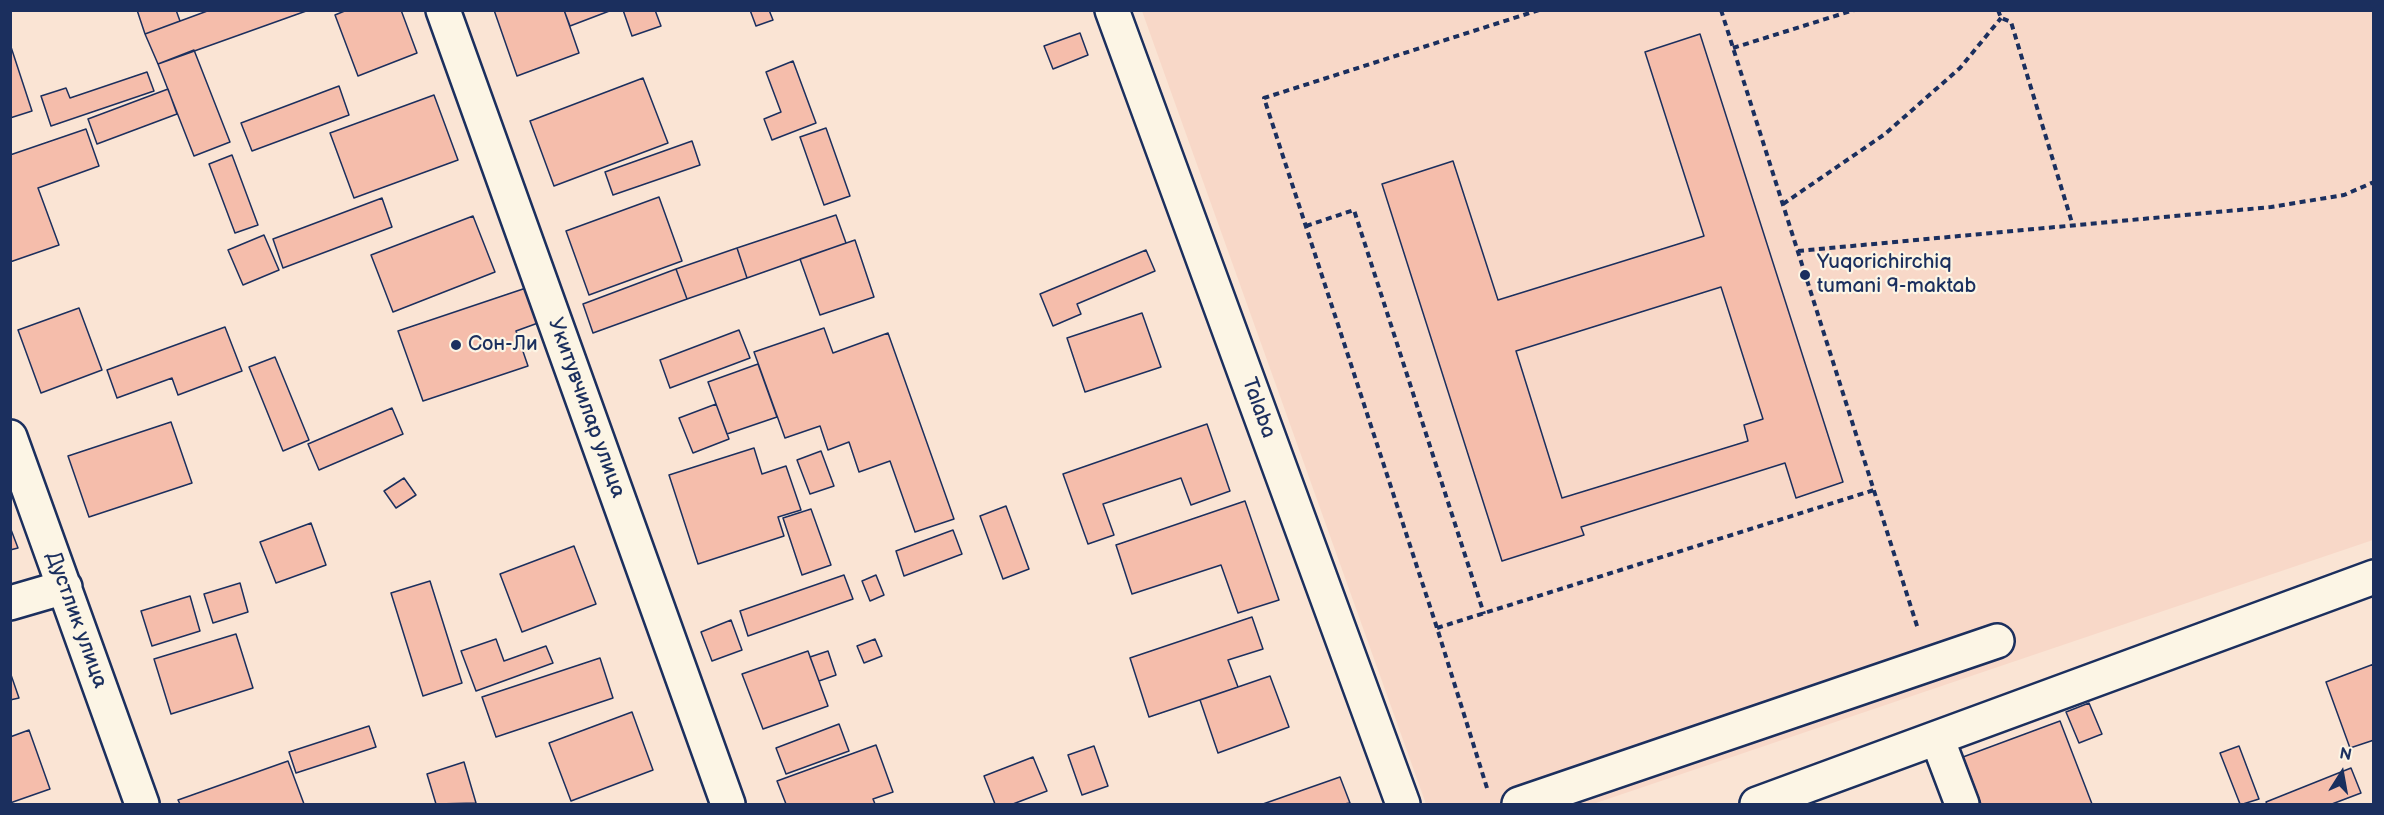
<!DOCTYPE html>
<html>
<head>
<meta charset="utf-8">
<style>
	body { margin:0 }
	#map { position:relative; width:2384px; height:815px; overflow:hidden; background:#fae4d4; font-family:"Balsamiq Sans",sans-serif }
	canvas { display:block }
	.frame { position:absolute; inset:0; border:12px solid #1b2f5e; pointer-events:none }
	.north { position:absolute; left:2312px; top:743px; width:60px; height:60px; -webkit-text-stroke:4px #fcf5e5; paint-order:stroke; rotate:11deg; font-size:16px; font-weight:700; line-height:24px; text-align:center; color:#1b2f5e }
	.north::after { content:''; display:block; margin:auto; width:21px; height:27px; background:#1b2f5e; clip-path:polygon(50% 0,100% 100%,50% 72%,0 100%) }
</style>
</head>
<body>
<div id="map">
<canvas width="2384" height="815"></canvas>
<div class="frame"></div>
<div class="north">N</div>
</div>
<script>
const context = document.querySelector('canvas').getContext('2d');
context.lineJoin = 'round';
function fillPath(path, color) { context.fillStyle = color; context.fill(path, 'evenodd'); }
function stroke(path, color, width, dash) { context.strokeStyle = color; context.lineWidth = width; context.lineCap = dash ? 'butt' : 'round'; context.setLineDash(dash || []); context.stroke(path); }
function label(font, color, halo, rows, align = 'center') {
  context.font = font + ' "Balsamiq Sans",sans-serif'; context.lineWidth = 4.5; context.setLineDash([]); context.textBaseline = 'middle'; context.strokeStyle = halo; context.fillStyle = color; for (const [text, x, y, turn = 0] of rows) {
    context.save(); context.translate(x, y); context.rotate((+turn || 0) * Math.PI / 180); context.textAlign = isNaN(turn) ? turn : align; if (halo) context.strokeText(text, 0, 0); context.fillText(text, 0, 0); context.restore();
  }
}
fillPath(new Path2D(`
	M 1142,11 L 2373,11 L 2373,540 L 1593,804 L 1426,804 Z`), '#f8d8c8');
const building = new Path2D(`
	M 137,10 L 176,10 L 180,21 L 145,34 Z
	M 210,10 L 309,10 L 158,64 L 145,34 Z
	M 347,10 L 401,10 L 417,53 L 358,76 L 335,15 Z
	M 494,10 L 564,10 L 579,53 L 517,76 Z
	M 564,10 L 612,10 L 570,26 Z
	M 623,10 L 655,10 L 661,26 L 632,36 Z
	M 750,10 L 769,10 L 773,20 L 756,26 Z
	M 1080,33 L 1088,55 L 1053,69 L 1044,46 Z
	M 1700,34 L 1843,482 L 1796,498 L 1785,463 L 1581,527 L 1584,535 L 1502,561 L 1382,184 L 1453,161 L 1498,300 L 1704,236 L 1645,52 ZM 1721,287 L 1763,419 L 1744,425 L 1748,441 L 1562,498 L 1516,351 Z
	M 11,47 L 32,111 L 10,118 L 10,47 Z
	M 194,50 L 230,142 L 194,156 L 158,64 Z
	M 793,61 L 816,123 L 772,140 L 764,119 L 781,112 L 766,72 Z
	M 147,72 L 154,91 L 51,126 L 41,96 L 66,88 L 70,98 Z
	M 643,78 L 668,143 L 554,186 L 530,121 Z
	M 339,86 L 349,115 L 252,151 L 241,123 Z
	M 168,89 L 177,114 L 97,144 L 88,119 Z
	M 434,95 L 458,160 L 354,198 L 330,133 Z
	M 826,128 L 850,196 L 824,205 L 800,137 Z
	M 86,129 L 99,166 L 38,188 L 59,245 L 10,262 L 10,155 Z
	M 692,141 L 700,165 L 613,195 L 605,172 Z
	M 232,155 L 258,225 L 235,233 L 209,164 Z
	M 659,197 L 682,261 L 589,295 L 566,231 Z
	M 382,198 L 392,227 L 283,268 L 273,239 Z
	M 836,215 L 846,243 L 747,278 L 737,248 Z
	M 473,216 L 495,272 L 393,312 L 371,255 Z
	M 264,235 L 279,270 L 243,285 L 228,250 Z
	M 855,240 L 874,297 L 820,315 L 800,259 Z
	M 737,248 L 747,278 L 687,299 L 676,269 Z
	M 1146,250 L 1155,271 L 1077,304 L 1081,314 L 1053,326 L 1040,294 Z
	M 676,269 L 687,299 L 593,333 L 583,304 Z
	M 526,288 L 538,323 L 516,331 L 528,366 L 423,401 L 398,331 Z
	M 79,308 L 102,370 L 41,393 L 18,330 Z
	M 1142,313 L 1161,367 L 1085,392 L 1067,338 Z
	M 225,327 L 242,371 L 178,395 L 172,378 L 117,398 L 107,370 Z
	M 824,328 L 833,353 L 888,333 L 954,519 L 915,532 L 890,461 L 859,472 L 849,442 L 828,450 L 820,426 L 785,438 L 754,352 Z
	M 739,330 L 750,358 L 670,388 L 660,360 Z
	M 275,357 L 309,440 L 283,451 L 249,367 Z
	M 758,364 L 777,417 L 727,434 L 708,382 Z
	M 716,404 L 729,439 L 693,453 L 679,418 Z
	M 392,408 L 403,434 L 319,470 L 308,444 Z
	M 171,422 L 192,483 L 89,517 L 68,456 Z
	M 1207,424 L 1230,491 L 1191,505 L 1181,478 L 1103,504 L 1114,535 L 1088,544 L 1063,474 Z
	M 754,448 L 762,474 L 786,466 L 801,510 L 778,517 L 784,536 L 698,564 L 669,475 Z
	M 821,451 L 834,486 L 810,494 L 797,460 Z
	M 404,478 L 416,495 L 396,508 L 384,491 Z
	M 1245,501 L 1279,600 L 1238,613 L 1221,565 L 1132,594 L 1116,545 Z
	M 1006,506 L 1029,569 L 1003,579 L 980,516 Z
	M 811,509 L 831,565 L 802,575 L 783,518 Z
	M 311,523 L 326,565 L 276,583 L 260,542 Z
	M 10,527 L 18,548 L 10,550 Z
	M 953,530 L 962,554 L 904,576 L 896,551 Z
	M 574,546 L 596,604 L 522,632 L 500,574 Z
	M 844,575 L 853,599 L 748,636 L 740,611 Z
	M 876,575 L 884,595 L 870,601 L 862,581 Z
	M 430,581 L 462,683 L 423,696 L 391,593 Z
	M 240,583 L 248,612 L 213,623 L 204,594 Z
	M 190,596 L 200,631 L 152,646 L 141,611 Z
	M 1252,617 L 1263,649 L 1228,660 L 1238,687 L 1149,717 L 1130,658 Z
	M 731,620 L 742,650 L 712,661 L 701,632 Z
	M 236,634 L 253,688 L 171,714 L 154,659 Z
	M 496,639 L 504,661 L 546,646 L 553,663 L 476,691 L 461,651 Z
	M 875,639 L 882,656 L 864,663 L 857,646 Z
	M 808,651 L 828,706 L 763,729 L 742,674 Z
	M 828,651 L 836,675 L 819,681 L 810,657 Z
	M 600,658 L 613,698 L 496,737 L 482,697 Z
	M 2374,664 L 2374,740 L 2350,748 L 2326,682 Z
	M 10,672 L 19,698 L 10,700 Z
	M 1270,676 L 1289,727 L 1218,753 L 1200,700 Z
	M 2089,703 L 2102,734 L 2079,743 L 2066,712 Z
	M 632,712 L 653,770 L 571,801 L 549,743 Z
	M 2060,721 L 2092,804 L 1981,804 L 1963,757 Z
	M 839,724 L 849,751 L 786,774 L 776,748 Z
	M 369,726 L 376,747 L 296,773 L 289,752 Z
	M 29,730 L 50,789 L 10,803 L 10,737 Z
	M 876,745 L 893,792 L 873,799 L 875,804 L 786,804 L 777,781 Z
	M 1094,746 L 1108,786 L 1082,795 L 1068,755 Z
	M 2239,746 L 2259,799 L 2243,804 L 2240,804 L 2220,753 Z
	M 1033,757 L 1047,791 L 1013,804 L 995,804 L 984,776 Z
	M 288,761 L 304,804 L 180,804 L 178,800 Z
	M 464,762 L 476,803 L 436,804 L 427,774 Z
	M 2351,768 L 2361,793 L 2332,804 L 2267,804 L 2266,802 Z
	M 1340,777 L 1350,803 L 1344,804 L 1263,804 Z`);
fillPath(building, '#f5bdab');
stroke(building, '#1b2f5e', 1.5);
const minor = new Path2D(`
	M 443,10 L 728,804
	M 1112,10 L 1403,804
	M 10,437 L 142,804
	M 10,603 L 65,587
	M 1937,738 L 1962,804
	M 1519,804 L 1997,641
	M 1757,804 L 2374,577`);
stroke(minor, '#1b2f5e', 38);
stroke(new Path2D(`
	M 1721,10 L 1918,629
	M 1998,10 L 2001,18 L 2011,22 L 2073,226
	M 1733,48 L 1854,10
	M 1783,204 L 1885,134 L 1960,68 L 2001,18
	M 1306,226 L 1354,210 L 1484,614
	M 1798,251 L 2271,207 L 2344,195 L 2374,182
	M 1437,628 L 1874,490
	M 1487,788 L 1437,628 L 1264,98 L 1539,10`), '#1b2f5e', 4, [6, 4.5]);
stroke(minor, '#fcf5e5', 33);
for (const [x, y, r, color] of [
	[1805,275,6,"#1b2f5e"],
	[456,345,6,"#1b2f5e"]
]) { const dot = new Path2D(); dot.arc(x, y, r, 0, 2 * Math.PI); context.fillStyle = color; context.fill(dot); stroke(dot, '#fcf5e5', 2); }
label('21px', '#1b2f5e', '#fcf5e5', [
	["Yuqorichirchiq",1817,263],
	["tumani 9-maktab",1817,287],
	["Сон-Ли",468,345]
], 'left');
label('21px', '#1b2f5e', '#fcf5e5', [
	["Укитувчилар улица",586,408,70],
	["Talaba",1258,408,70],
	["Дустлик улица",76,620,70]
]);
</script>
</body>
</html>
